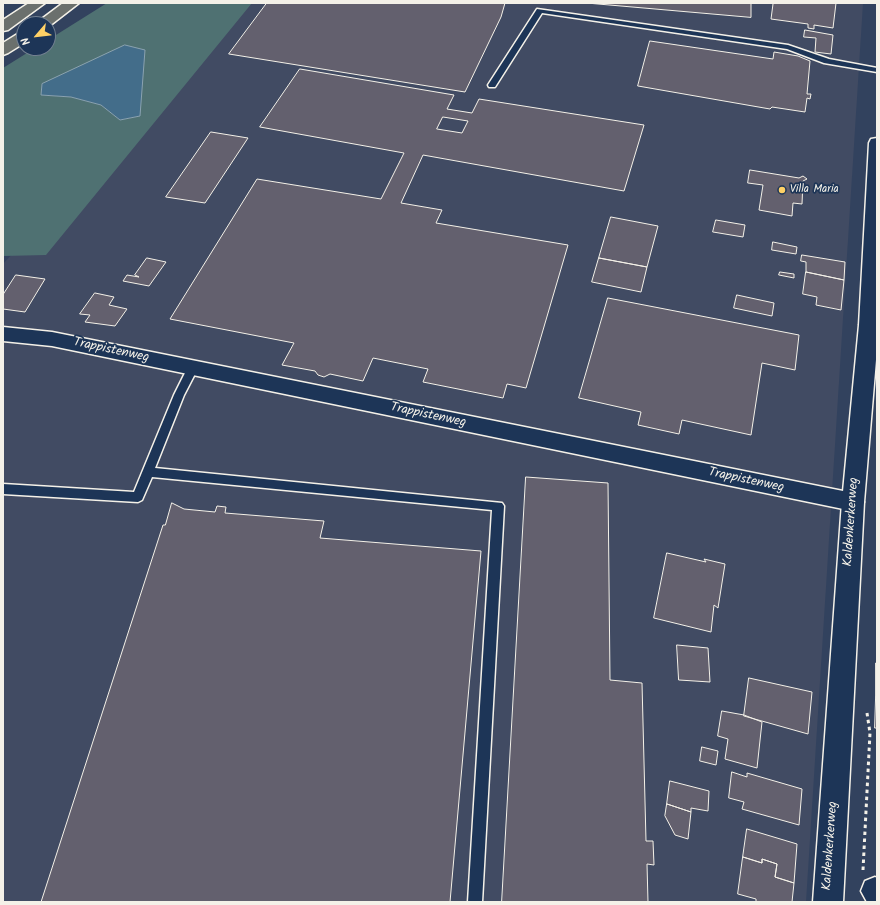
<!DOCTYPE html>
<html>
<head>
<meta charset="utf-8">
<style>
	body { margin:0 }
	#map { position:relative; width:880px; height:905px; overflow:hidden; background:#32425e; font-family:Kalam,sans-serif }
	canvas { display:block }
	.frame { position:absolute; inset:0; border:4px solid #f4f1e8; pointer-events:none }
	.north { position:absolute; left:16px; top:16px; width:40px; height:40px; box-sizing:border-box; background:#1d3557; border:1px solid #738091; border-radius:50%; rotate:242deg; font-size:11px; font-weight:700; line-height:16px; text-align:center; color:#f4f1e8 }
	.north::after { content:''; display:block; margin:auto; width:14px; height:18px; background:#ffd166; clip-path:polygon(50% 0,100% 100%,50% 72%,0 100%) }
</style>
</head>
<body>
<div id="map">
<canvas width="880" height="905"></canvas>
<div class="frame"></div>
<div class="north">N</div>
</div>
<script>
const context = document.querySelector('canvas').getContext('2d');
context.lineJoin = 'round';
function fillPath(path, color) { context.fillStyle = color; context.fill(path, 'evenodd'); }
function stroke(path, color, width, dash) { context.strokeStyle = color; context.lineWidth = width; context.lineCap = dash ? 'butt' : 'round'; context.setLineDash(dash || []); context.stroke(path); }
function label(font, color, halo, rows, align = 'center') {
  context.font = font + ' Kalam,sans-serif'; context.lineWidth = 3.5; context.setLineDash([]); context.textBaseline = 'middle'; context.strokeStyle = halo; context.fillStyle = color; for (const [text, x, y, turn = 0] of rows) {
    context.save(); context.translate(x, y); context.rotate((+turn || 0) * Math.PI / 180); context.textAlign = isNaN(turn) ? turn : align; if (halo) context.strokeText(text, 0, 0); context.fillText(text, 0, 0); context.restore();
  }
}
fillPath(new Path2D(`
	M 241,3 L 863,3 L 806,902 L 3,902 L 3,264 Z`), '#414b63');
fillPath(new Path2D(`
	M 107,3 L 252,3 L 46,255 L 3,256 L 3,68 L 35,48 L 48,48 L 48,40 ZM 42,84 L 140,116 L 120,120 L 101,105 L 71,97 L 41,95 Z`), '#4f7172');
const water = new Path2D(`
	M 125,45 L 145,50 L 140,116 L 120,120 L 101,105 L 71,97 L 41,95 L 42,84 Z`);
fillPath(water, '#436d8a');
stroke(water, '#8aa2b0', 1);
const building = new Path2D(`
	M 267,3 L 505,3 L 501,17 L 465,92 L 229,54 Z
	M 587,3 L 751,3 L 751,17 Z
	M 766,3 L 836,3 L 833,28 L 814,25 L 814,29 L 808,28 L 808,24 L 771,19 L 773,4 Z
	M 805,30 L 833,35 L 831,54 L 815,52 L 816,38 L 804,37 Z
	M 650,41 L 773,59 L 774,52 L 798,56 L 810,61 L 807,94 L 811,94 L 810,99 L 807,98 L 805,112 L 772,107 L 770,109 L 638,86 Z
	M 300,69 L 454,95 L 447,109 L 472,113 L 479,99 L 644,125 L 624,191 L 423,155 L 401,203 L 442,210 L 436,223 L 568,245 L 526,388 L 507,384 L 503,398 L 423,382 L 428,369 L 373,358 L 363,381 L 330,374 L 324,377 L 318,375 L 315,371 L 282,365 L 294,343 L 170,319 L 257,179 L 381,199 L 404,153 L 260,127 ZM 443,117 L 468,121 L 462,133 L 437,129 Z
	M 211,132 L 248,138 L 205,203 L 166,197 Z
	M 750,170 L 799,178 L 803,176 L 807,179 L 803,181 L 802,204 L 793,203 L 792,216 L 759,210 L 763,185 L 748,183 Z
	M 611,217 L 658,226 L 647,267 L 599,258 Z
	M 716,220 L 745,225 L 743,237 L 713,232 Z
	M 773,242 L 797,247 L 796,254 L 772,250 Z
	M 802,255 L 845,262 L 844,280 L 806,272 L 806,262 L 801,261 Z
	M 147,258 L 166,262 L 149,286 L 123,281 L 127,275 L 139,277 L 135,275 Z
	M 599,258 L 647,267 L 641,292 L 592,282 Z
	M 780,272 L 794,274 L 794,278 L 779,275 Z
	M 806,272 L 844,280 L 841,310 L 816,305 L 817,297 L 803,294 Z
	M 16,275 L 45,279 L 25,312 L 3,309 L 3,295 Z
	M 95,293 L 114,297 L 109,305 L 127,309 L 115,326 L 85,322 L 90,315 L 80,314 Z
	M 737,295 L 774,303 L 772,316 L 734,308 Z
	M 608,298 L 799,335 L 795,370 L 762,363 L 751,435 L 682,420 L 679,434 L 638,425 L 641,412 L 579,398 Z
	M 526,477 L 608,483 L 610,680 L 642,683 L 646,841 L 653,841 L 654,865 L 647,864 L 648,902 L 502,902 Z
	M 172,503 L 184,509 L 215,512 L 217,506 L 226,507 L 225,513 L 324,521 L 320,538 L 481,551 L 450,902 L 41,902 L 163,525 L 165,525 Z
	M 667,553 L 706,562 L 704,559 L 725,564 L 718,608 L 714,605 L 711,632 L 654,618 Z
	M 677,645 L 708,648 L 710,682 L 679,680 Z
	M 876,663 L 877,663 L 877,697 L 876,697 Z
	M 749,678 L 812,692 L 808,734 L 744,716 Z
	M 876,697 L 877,697 L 877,728 L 875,728 Z
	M 722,711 L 744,715 L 762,722 L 757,768 L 725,759 L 728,739 L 718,736 Z
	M 702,747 L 718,751 L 716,765 L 700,761 Z
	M 732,772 L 747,777 L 747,773 L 802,789 L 799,825 L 742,809 L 744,802 L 729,798 Z
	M 670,781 L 709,791 L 708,811 L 691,808 L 691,812 L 667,804 Z
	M 667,804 L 691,812 L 688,839 L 675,835 L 665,816 Z
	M 747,829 L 797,844 L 794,883 L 775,877 L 777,864 L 762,859 L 762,863 L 743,857 Z
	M 743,857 L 762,863 L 762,859 L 777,864 L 775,877 L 794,883 L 792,902 L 756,902 L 756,899 L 738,894 Z`);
fillPath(building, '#63606e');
stroke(building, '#f4f1e8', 1);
const service = new Path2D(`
	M 537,9 L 788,45 L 829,59 L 877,68 L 877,72 L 824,63 L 787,49 L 542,13 L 495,87 L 489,87 L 488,85 Z
	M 193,364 L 198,368 L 184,395 L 155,468 L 502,503 L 504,506 L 482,902 L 468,902 L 492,510 L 152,477 L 142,500 L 138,502 L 3,494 L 3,484 L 134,492 L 174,395 L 189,365 Z`);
const minor = new Path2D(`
	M 3,327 L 52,332 L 853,493 L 861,496 L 864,502 L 861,508 L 853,511 L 52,346 L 3,341 Z
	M 875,877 L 877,878 L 877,902 L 867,902 L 861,891 L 865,881 Z`);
const secondary = new Path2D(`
	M 877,138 L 877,348 L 864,502 L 843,902 L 813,902 L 842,502 L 859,325 L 869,143 L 871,139 Z`);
const motorway = new Path2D(`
	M 29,3 L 45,3 L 8,30 L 3,31 L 3,20 Z
	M 63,3 L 79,3 L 48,27 L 48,24 L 35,24 Z
	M 24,32 L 24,43 L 8,53 L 3,55 L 3,43 L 19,33 Z`);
stroke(service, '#f4f1e8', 3);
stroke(minor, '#f4f1e8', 3);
stroke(secondary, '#f4f1e8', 3);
stroke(motorway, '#f4f1e8', 3);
stroke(new Path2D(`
	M 863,870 L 870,733 L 867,713`), '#f4f1e8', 3, [3.5, 3.5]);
fillPath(service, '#1d3557');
fillPath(minor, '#1d3557');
fillPath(secondary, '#1d3557');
fillPath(motorway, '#6b706d');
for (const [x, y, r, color] of [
	[782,190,4,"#ffd166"]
]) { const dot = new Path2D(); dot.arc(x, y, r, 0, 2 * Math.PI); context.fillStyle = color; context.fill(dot); stroke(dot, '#1d3557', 1.5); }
label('11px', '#f4f1e8', '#1d3557', [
	["Villa Maria",790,190]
], 'left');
label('13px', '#f4f1e8', '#1d3557', [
	["Trappistenweg",111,351,12],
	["Trappistenweg",428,416,12],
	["Trappistenweg",746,481,12],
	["Kaldenkerkerweg",852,522,-86],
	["Kaldenkerkerweg",831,846,-86]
]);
</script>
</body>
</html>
